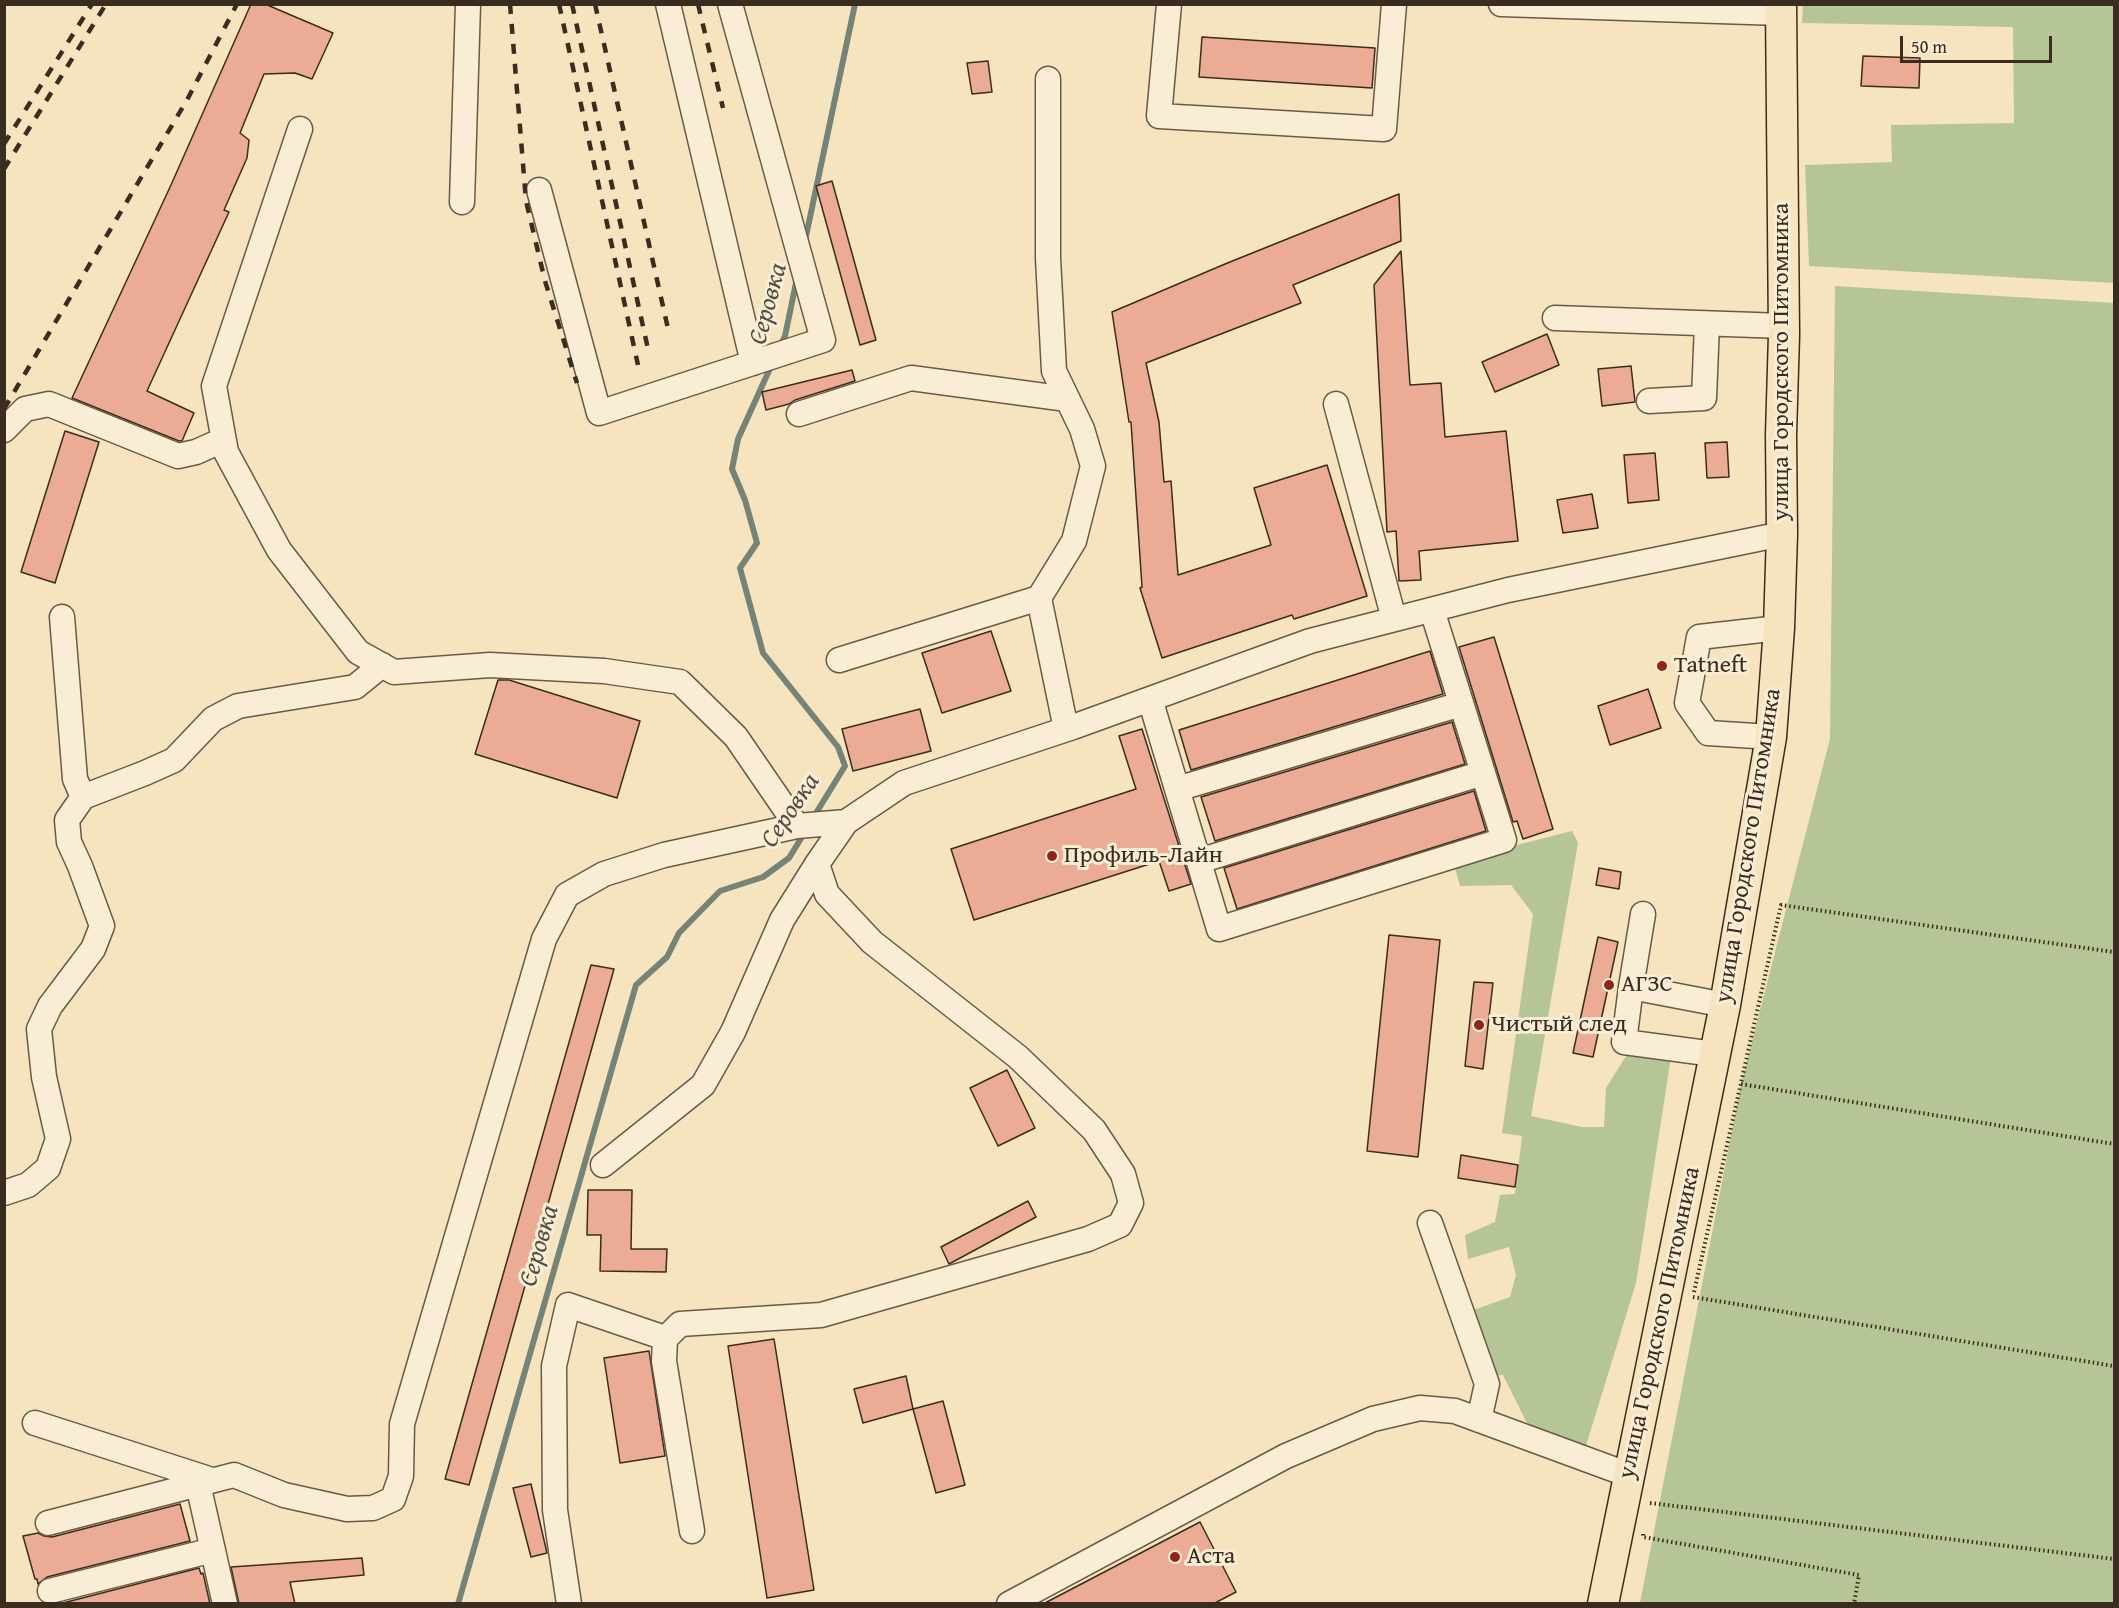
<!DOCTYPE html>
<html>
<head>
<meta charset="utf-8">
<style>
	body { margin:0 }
	#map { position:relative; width:2119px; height:1608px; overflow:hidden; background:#f6e4be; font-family:"Gentium Book Plus",serif }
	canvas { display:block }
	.frame { position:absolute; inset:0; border:6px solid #3a2c1e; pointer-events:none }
	.scale { position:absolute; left:1900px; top:36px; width:152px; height:27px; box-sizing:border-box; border:3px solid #3a2c1e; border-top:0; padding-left:8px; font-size:18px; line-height:21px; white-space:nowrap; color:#3a2c1e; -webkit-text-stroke:4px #f9edd5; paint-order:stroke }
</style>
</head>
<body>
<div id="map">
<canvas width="2119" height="1608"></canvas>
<div class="frame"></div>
<div class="scale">50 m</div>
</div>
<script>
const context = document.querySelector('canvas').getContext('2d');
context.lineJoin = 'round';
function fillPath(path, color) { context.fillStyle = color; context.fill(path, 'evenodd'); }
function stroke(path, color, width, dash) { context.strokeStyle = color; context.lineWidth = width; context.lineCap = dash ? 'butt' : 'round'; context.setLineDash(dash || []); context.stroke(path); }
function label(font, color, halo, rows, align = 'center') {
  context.font = font + ' "Gentium Book Plus",serif'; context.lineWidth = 6; context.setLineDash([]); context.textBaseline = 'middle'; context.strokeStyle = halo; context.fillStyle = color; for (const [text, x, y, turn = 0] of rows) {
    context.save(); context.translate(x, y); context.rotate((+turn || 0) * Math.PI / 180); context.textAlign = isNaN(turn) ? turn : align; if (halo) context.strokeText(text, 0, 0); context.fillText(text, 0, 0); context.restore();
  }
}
fillPath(new Path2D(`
	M 1803,5 L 2114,5 L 2114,283 L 1809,266 L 1805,165 L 1892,162 L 1891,125 L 2014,123 L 2013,27 L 1802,23 Z
	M 1835,286 L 2114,303 L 2114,1603 L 1640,1603 L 1741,1084 L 1830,739 Z
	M 1572,831 L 1578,843 L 1531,1116 L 1582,1127 L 1604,1127 L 1606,1088 L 1628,1053 L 1671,1057 L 1636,1283 L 1585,1449 L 1530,1429 L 1503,1375 L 1489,1376 L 1468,1312 L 1510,1297 L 1516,1275 L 1509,1247 L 1468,1259 L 1465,1235 L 1495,1222 L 1500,1195 L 1515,1194 L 1522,1136 L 1502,1133 L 1533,914 L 1511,885 L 1460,886 L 1453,861 Z`), '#b6c596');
stroke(new Path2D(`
	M 805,241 L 855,4
	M 780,346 L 785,336 L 797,278
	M 772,364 L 738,439 L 732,469 L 745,500 L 757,543 L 740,568 L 763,653 L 838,747 L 845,766 L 813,818
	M 458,1604 L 636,985 L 667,957 L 679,933 L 720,891 L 763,877 L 789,858 L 805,832`), '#758477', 6);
const building = new Path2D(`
	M 251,4 L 265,4 L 333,33 L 312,79 L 295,73 L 264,74 L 240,133 L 249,140 L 247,158 L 224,210 L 229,212 L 147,391 L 194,413 L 182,441 L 179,441 L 72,398 L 171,185 Z
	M 1202,37 L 1375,48 L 1372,88 L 1199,77 Z
	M 1863,56 L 1920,58 L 1919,88 L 1861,86 Z
	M 988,61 L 992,92 L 972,94 L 967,63 Z
	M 832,181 L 876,340 L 860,345 L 816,186 Z
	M 1399,194 L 1401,241 L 1293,285 L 1301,303 L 1146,363 L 1159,422 L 1164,482 L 1171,481 L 1178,575 L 1271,545 L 1254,488 L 1327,465 L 1367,596 L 1294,619 L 1292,615 L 1162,658 L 1140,588 L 1142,587 L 1131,422 L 1129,422 L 1112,312 L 1225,264 Z
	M 1401,251 L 1410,385 L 1441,383 L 1445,437 L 1506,431 L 1518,541 L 1419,551 L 1421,580 L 1399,581 L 1396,531 L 1387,532 L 1374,285 Z
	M 1547,334 L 1559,365 L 1495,392 L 1482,362 Z
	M 1631,366 L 1635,402 L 1602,406 L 1598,369 Z
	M 852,370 L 855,381 L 795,400 L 789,404 L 766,410 L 762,392 Z
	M 65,431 L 99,442 L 55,583 L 21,572 Z
	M 1727,442 L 1729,477 L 1707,478 L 1705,443 Z
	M 1655,453 L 1659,500 L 1628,503 L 1624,455 Z
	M 1592,494 L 1598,528 L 1563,533 L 1557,500 Z
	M 991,631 L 1011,691 L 942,713 L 922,653 Z
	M 1494,637 L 1553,829 L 1523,839 L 1517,821 L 1513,822 L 1459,647 Z
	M 1430,651 L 1443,694 L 1191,770 L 1179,730 Z
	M 498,680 L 509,680 L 640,721 L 617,798 L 475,754 Z
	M 1648,689 L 1661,728 L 1610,745 L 1598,706 Z
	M 920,709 L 931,751 L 853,771 L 842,729 Z
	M 1452,722 L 1465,764 L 1215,841 L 1201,797 Z
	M 1142,729 L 1191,884 L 1169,891 L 1159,861 L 974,920 L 951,849 L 1136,789 L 1119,736 Z
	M 1474,791 L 1486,831 L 1237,909 L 1224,868 Z
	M 1599,868 L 1621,872 L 1619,889 L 1596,885 Z
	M 1389,935 L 1440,940 L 1418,1157 L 1367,1151 Z
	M 1598,937 L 1618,942 L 1593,1057 L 1573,1053 Z
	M 591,965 L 614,969 L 469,1485 L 445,1479 Z
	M 1474,982 L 1493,983 L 1483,1069 L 1465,1066 Z
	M 1007,1070 L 1035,1128 L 998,1146 L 970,1088 Z
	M 1461,1155 L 1518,1165 L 1515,1187 L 1458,1178 Z
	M 588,1190 L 632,1190 L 631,1249 L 667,1249 L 666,1272 L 600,1271 L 601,1235 L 587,1235 Z
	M 1028,1201 L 1036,1217 L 949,1264 L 941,1247 Z
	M 774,1339 L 814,1590 L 767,1598 L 728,1346 Z
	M 649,1351 L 665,1456 L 620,1463 L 604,1358 Z
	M 906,1376 L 913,1409 L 863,1423 L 854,1389 Z
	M 943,1401 L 965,1485 L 936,1493 L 913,1409 Z
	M 531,1484 L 547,1553 L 531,1557 L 513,1488 Z
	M 180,1504 L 190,1541 L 47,1577 L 38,1584 L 37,1579 L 35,1579 L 23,1536 L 38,1533 L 44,1536 L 52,1537 Z
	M 1200,1522 L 1236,1592 L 1213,1604 L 1043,1604 Z
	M 362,1558 L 364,1575 L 290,1582 L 295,1604 L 239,1604 L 231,1567 Z
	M 199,1568 L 201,1574 L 203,1573 L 210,1604 L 59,1604 Z`);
fillPath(building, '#ebab95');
stroke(building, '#3a2c1e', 1.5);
const minor = new Path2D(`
	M 668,4 L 753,363
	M 1169,4 L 1159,116 L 1384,129 L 1394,4
	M 1501,4 L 1781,13
	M 300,129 L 214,386 L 226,452 L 279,550 L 358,652 L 394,672 L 490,665 L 604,671 L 680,682 L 736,737 L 797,826
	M 539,190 L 599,413 L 823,340 L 730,4
	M 462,202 L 468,4
	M 1555,318 L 1784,326
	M 1649,401 L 1704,398 L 1707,324
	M 1336,404 L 1394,619
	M 799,414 L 911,378 L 1067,399
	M 4,430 L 25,409 L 49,404 L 178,456 L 196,452 L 223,440
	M 1039,598 L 1066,729
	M 62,617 L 75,779 L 83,797
	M 839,660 L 1039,598 L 1074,541 L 1093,466 L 1082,429 L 1054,371 L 1048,258 L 1048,79
	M 1150,699 L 1219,929 L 1504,840 L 1432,610
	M 1771,737 L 1708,733 L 1687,703 L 1699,637 L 1779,628
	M 1177,789 L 1461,704
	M 1199,861 L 1483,773
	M 1631,987 L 1643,914
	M 1714,1054 L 1624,1042 L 1631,987 L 1725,1005
	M 603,1165 L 703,1085 L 733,1032 L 782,920 L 817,864
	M 4,1193 L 28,1185 L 48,1168 L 58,1139 L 44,1077 L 39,1029 L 50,1006 L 93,949 L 102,926 L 80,866 L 69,842 L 67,820 L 83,797 L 145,773 L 174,760 L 213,719 L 238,706 L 355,687 L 382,665
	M 1430,1223 L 1487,1384 L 1479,1420
	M 35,1423 L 212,1480
	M 198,1484 L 225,1604
	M 48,1523 L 234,1475 L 284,1495 L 347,1509 L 373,1508 L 393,1499 L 401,1476 L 402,1424 L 544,939 L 567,895 L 604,874 L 664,855 L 797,826 L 846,822 L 904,783 L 1073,727 L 1310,641 L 1508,590 L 1782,534
	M 692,1531 L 664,1361 L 665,1339 L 680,1324 L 821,1315 L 1088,1239 L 1120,1225 L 1131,1203 L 1123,1174 L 1094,1130 L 1018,1057 L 872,942 L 827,894 L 817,864 L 846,822
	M 50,1591 L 213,1550
	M 569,1604 L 555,1510 L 554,1366 L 568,1305 L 665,1338
	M 1009,1604 L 1286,1456 L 1373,1419 L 1420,1408 L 1455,1411 L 1629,1475`);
const major = new Path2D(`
	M 1603,1604 L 1725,1005 L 1771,737 L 1779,628 L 1782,534 L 1781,435 L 1784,335 L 1781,4`);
stroke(minor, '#695a46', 27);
stroke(major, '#3a2c1e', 33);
stroke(new Path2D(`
	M 1741,1084 L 2114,1144
	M 1694,1292 L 1781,905 L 2114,952
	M 1693,1297 L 2114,1366
	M 1650,1503 L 2114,1559
	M 1643,1534 L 1643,1537 L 1859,1575 L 1854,1604`), '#3a2c1e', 4, [1.5, 3]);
stroke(minor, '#f9edd5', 24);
stroke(major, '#f6e4be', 30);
stroke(new Path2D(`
	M 510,4 L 526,201 L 545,281 L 577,383
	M 559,4 L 638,365
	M 572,4 L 648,349
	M 595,4 L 669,333
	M 698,4 L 723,108
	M 4,144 L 92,4
	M 4,169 L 106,4
	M 4,409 L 187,100 L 237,4`), '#3a2c1e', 4.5, [10, 10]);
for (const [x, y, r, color] of [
	[1662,666,6,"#8f2418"],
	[1052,856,6,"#8f2418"],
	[1609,985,6,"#8f2418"],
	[1479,1025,6,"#8f2418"],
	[1175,1557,6,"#8f2418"]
]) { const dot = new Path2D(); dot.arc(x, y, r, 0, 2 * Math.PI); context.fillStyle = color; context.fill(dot); stroke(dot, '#f9edd5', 2); }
label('24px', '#3a2c1e', '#f9edd5', [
	["улица Городского Питомника",1782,362,-90],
	["улица Городского Питомника",1749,846,-81],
	["улица Городского Питомника",1660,1323,-78]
]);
label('24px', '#3a2c1e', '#f9edd5', [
	["Tatneft",1674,666],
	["Профиль-Лайн",1064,856],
	["АГЗС",1621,985],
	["Чистый след",1491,1025],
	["Аста",1187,1557]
], 'left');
label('italic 26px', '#535043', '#f9edd5', [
	["Серовка",769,304,-75],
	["Серовка",791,811,-56],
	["Серовка",540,1246,-74]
]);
</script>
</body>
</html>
